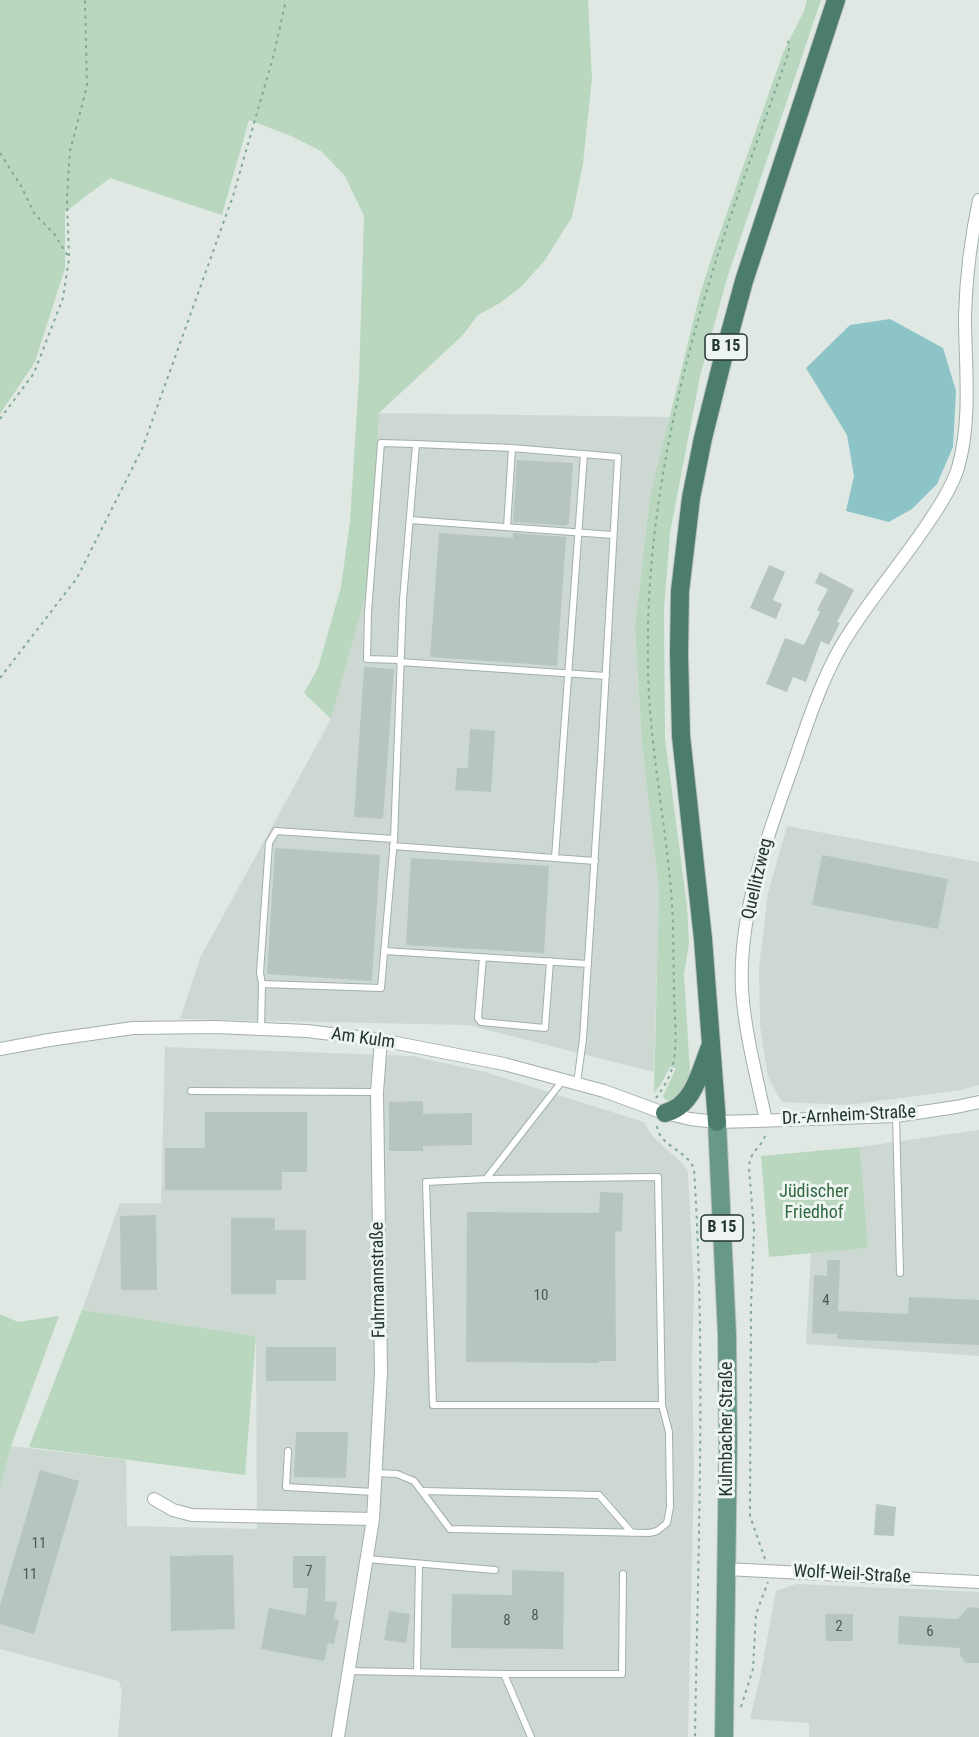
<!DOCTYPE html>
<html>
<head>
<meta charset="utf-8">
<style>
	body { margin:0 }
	canvas { display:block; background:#dfe8e3 }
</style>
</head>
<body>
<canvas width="979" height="1737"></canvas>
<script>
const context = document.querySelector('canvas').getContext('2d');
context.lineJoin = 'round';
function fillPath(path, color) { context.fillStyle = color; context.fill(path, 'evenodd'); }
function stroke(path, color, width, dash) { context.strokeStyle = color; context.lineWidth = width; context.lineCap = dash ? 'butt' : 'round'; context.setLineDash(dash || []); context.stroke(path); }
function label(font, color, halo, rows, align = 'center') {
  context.font = font + ' "Roboto Condensed",sans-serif'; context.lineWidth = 6; context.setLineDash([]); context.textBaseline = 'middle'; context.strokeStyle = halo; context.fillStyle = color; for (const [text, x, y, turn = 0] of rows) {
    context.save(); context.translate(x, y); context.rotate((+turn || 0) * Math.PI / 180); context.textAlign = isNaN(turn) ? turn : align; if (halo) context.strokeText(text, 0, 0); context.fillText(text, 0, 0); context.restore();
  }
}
fillPath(new Path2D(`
	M 379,413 L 670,417 L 650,497 L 635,627 L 642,745 L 659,890 L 654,1072 L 468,1025 L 180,1019 L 200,958 L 331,719 L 370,580 Z
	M 787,826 L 979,862 L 979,1085 L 961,1090 L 849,1105 L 782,1102 L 768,1077 L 760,1026 L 759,968 L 768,893 Z
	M 165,1047 L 412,1056 L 485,1072 L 644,1122 L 653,1137 L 684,1165 L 688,1173 L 694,1289 L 692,1362 L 694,1470 L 688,1737 L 118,1737 L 122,1691 L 119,1681 L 0,1649 L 0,1487 L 11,1446 L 126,1460 L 127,1526 L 257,1529 L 256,1336 L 82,1310 L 120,1203 L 161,1203 Z
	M 979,1130 L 979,1356 L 806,1344 L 811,1253 L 868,1248 L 860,1147 Z
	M 796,1584 L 979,1592 L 979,1737 L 809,1737 L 809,1723 L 750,1719 L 760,1678 L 776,1591 Z`), '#cdd8d2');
fillPath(new Path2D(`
	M 0,0 L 588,0 L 592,78 L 583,164 L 572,217 L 545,260 L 521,287 L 500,303 L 478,315 L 462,336 L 379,413 L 370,580 L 331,719 L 304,693 L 318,668 L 341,587 L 350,521 L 359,378 L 364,216 L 345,176 L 321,151 L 291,136 L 249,120 L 222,215 L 110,178 L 65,212 L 65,268 L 35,362 L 0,414 Z
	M 807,0 L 821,0 L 728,275 L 700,376 L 670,533 L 664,609 L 665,738 L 687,906 L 689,943 L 684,974 L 690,1073 L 690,1082 L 678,1099 L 668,1101 L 663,1097 L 664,1094 L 676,1068 L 670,1067 L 661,1084 L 654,1093 L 659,890 L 642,745 L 635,627 L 650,497 L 700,294 L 715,247 L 783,53 L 804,11 Z
	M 860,1147 L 868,1248 L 769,1257 L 761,1156 Z
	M 82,1310 L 256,1336 L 245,1475 L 29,1447 Z
	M 0,1314 L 18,1322 L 59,1316 L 11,1446 L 0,1487 Z`), '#b9d7bf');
fillPath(new Path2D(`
	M 890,319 L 943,348 L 956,391 L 953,447 L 937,484 L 912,509 L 889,522 L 846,511 L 854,476 L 847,435 L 806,368 L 850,325 Z`), '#8cc4c8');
fillPath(new Path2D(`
	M 517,460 L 573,463 L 569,524 L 567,524 L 567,526 L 513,522 Z
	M 439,533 L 513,538 L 513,533 L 566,537 L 557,666 L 430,657 Z
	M 769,565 L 785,572 L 773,600 L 782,604 L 776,619 L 750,608 Z
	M 820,572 L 854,590 L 837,622 L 840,623 L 829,645 L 821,641 L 806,682 L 793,677 L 787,692 L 766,684 L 785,638 L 804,645 L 820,612 L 817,610 L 828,589 L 815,583 Z
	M 364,667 L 394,669 L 383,819 L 354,817 Z
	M 470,729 L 495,731 L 491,792 L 455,790 L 457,768 L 468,768 Z
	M 275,848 L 380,855 L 372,981 L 267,974 Z
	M 822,855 L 948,879 L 938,929 L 812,905 Z
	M 411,858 L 549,866 L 544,953 L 406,945 Z
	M 423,1101 L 423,1114 L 472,1113 L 472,1145 L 423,1146 L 423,1151 L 389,1151 L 389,1102 Z
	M 205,1112 L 307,1112 L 307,1172 L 282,1172 L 282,1190 L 165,1190 L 165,1148 L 205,1148 Z
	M 600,1192 L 623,1193 L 622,1232 L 615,1231 L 616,1361 L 599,1361 L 599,1363 L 466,1362 L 467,1212 L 599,1213 Z
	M 156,1215 L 157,1290 L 121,1290 L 120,1216 Z
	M 231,1218 L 275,1218 L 275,1230 L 306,1230 L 306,1280 L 276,1280 L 276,1294 L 231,1294 Z
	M 827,1260 L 840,1260 L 838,1311 L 908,1314 L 909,1297 L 979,1300 L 979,1345 L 837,1339 L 837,1334 L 812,1333 L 814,1275 L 827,1276 Z
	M 266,1347 L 336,1347 L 336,1381 L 266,1381 Z
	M 296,1432 L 348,1432 L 346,1478 L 294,1477 Z
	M 40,1470 L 79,1481 L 34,1634 L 0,1624 L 0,1606 Z
	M 876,1504 L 896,1507 L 894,1536 L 874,1535 Z
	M 233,1555 L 235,1629 L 171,1631 L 170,1556 Z
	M 293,1556 L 326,1556 L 325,1601 L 337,1602 L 334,1619 L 339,1620 L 334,1644 L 328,1643 L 324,1661 L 261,1649 L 269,1608 L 306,1615 L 308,1588 L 293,1588 Z
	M 512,1570 L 564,1572 L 563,1649 L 451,1648 L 452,1594 L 512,1595 Z
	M 968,1607 L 979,1608 L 979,1663 L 966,1663 L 960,1655 L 960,1648 L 898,1644 L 899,1616 L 958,1619 Z
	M 389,1611 L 410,1614 L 406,1643 L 384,1640 Z
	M 825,1614 L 853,1614 L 853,1641 L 826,1641 Z`), '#b7c5bf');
const service = new Path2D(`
	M 410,520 L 613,535
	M 507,527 L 512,448
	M 401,660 L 367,659 L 368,612 L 381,443 L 416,444
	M 400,662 L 606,676
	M 393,846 L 595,861
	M 555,858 L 584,454
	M 385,951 L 588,964
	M 483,957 L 478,1018 L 481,1022 L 545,1028 L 550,961
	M 262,984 L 260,973 L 269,843 L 276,831 L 394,839
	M 261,1029 L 262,984 L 381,988 L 394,839 L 403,600 L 416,444 L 512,448 L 618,457 L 601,758 L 583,1039 L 577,1083
	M 191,1091 L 377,1092
	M 896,1116 L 900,1273
	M 486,1179 L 658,1177 L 662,1405 L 433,1405 L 426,1182 L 486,1179 L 563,1080
	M 288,1451 L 286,1487 L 374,1492
	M 376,1473 L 397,1474 L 414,1481 L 450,1529 L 649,1533 L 657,1531 L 667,1523 L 670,1507 L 669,1432 L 662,1405
	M 423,1491 L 599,1495 L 632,1533
	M 367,1559 L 495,1570
	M 348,1671 L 504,1674 L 531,1737
	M 417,1672 L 419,1564
	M 504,1674 L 622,1674 L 623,1574`);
const minor = new Path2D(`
	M 0,1049 L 49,1040 L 133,1028 L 216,1027 L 307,1031 L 381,1040 L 504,1064 L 604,1091 L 661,1112 L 690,1119 L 717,1122 L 755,1121 L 896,1116 L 956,1107 L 979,1102
	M 766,1121 C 757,1078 745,1034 742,990 C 738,912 768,835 794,762 C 807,724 820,684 840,648 C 866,603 902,563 930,520 C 941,504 952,486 958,468 C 972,418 965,367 965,316 C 966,277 971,238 979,200
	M 154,1499 L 173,1510 L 192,1515 L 373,1519
	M 726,1569 L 979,1582
	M 338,1737 L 373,1519 L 381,1373 L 377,1092 L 381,1040`);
const primary = new Path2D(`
	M 717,1122 L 727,1335 L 728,1444 L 724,1737`);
const trunk = new Path2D(`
	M 665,1113 C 694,1106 700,1071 710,1047
	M 717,1122 L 703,939 L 681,736 L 679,653 L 680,591 L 691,498 L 703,438 L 722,362 L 744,281 L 836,0`);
stroke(service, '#a3afa9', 8);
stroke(minor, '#a3afa9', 14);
stroke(primary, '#bdc3c1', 20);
stroke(trunk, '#bdc3c1', 20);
stroke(new Path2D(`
	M 0,153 L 21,186 L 34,213 L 55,235 L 69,258
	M 0,419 L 34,373 L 63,298 L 69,259 L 67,198 L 70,151 L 87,86 L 85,0
	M 0,678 L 77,578 L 142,449 L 233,196 L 274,54 L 286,0
	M 656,1098 C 663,1088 671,1076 673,1064 C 678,1040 674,1013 674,989 C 673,949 674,910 669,870 C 662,803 649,736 648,667 C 645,533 673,397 713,270 C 736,196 764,124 789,51 L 788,39
	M 657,1126 C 659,1146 687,1150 694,1169 C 706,1358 698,1548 695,1737
	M 765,1559 L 750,1516 L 751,1306 L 754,1230 L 749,1168 C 750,1148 762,1149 766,1133
	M 741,1707 L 753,1669 L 756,1614 L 768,1582`), '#82a899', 2, [3, 4.5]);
stroke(service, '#fff', 6);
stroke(minor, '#fff', 12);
stroke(primary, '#689988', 18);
stroke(trunk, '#4c7c6c', 18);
label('15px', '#475a53', null, [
	["10",541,1296],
	["4",826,1301],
	["11",39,1544],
	["7",309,1572],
	["11",30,1575],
	["8",535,1616],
	["8",507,1621],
	["2",839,1627],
	["6",930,1632]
]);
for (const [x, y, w] of [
	[726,347,42],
	[722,1228,42]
]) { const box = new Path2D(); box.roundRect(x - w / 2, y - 13, w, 26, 4.5); context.fillStyle = '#eef5f1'; context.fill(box); stroke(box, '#22362f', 1.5); }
label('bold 16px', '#22362f', null, [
	["B 15",726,347],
	["B 15",722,1228]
]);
label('18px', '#22362f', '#eef5f1', [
	["Quellitzweg",758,879,-77],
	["Am Kulm",363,1039,8],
	["Dr.-Arnheim-Straße",849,1116,-3],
	["Fuhrmannstraße",379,1280,-91],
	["Kulmbacher Straße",727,1429,-90],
	["Wolf-Weil-Straße",852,1575,3]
]);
label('18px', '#316841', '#eef5f1', [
	["Jüdischer",814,1192],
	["Friedhof",814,1213]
]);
</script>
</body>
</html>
